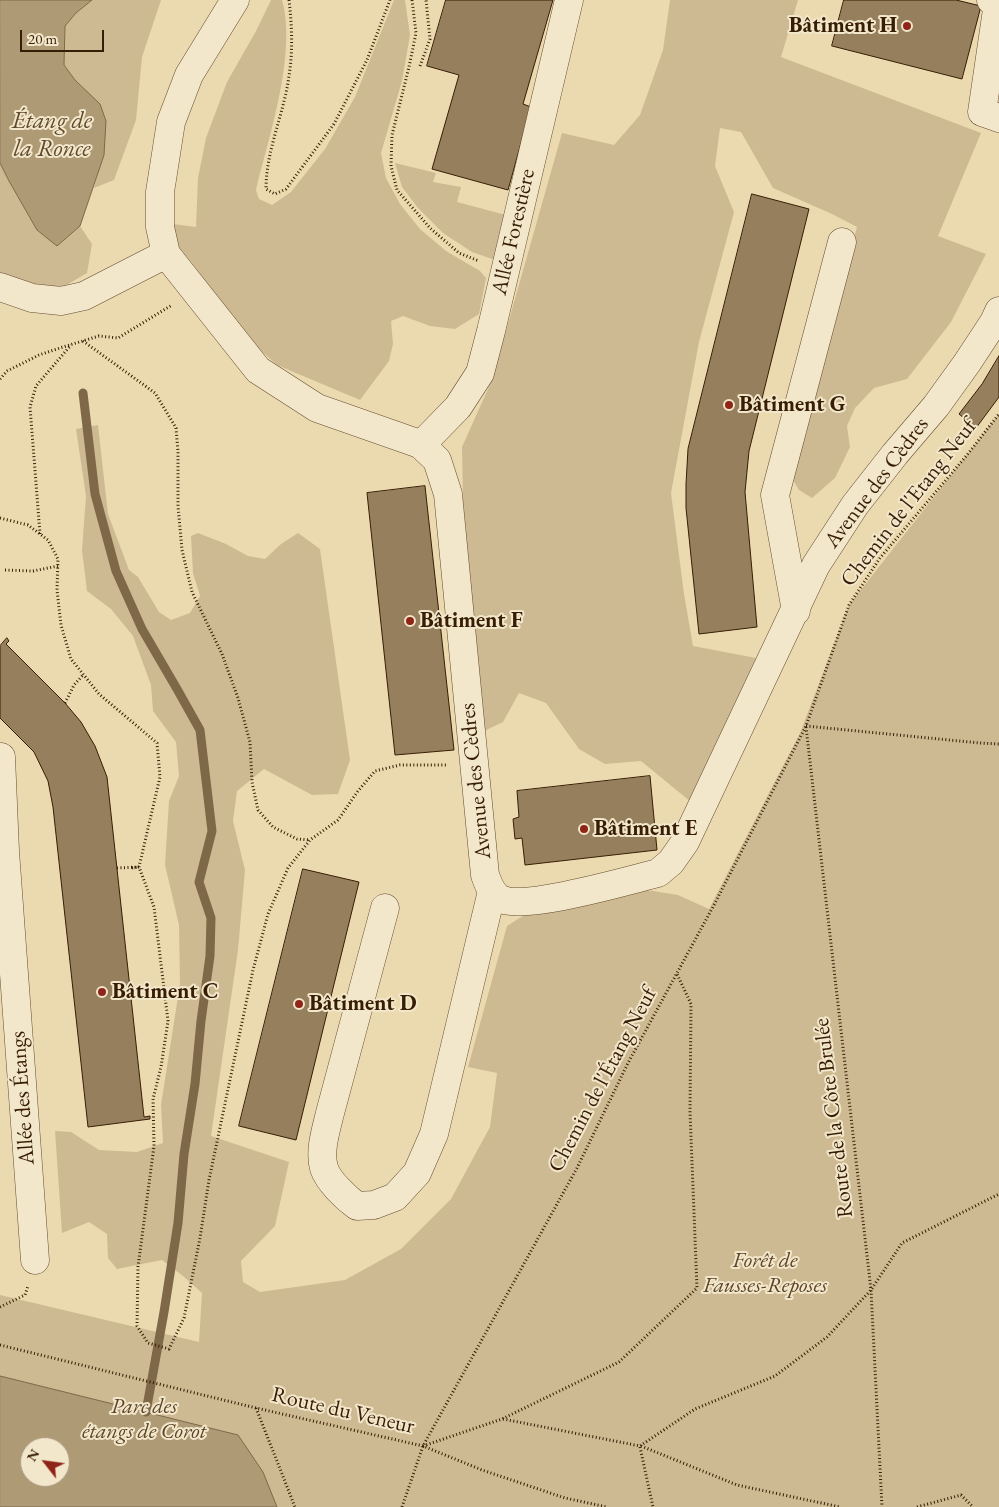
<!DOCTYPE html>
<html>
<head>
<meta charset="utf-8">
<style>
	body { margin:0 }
	#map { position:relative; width:999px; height:1507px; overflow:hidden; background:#ebdaaf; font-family:"EB Garamond",serif }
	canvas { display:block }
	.north { position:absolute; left:20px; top:1437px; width:50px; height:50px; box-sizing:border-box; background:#f2e7cb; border:1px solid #a8967c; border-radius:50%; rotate:300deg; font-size:14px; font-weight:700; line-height:20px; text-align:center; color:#381d05 }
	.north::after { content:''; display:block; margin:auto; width:18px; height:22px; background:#8f2418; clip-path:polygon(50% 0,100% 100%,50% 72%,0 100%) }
	.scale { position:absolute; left:20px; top:30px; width:84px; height:22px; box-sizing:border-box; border:2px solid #381d05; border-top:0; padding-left:6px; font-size:15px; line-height:18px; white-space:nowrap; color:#381d05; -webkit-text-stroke:4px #f2e7cb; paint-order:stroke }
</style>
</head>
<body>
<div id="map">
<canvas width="999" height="1507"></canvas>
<div class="north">N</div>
<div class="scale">20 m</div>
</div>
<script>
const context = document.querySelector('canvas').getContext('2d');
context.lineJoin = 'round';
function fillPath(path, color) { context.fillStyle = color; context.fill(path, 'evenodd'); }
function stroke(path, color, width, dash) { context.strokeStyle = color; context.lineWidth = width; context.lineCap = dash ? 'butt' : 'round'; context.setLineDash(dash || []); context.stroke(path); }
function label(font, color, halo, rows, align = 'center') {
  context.font = font + ' "EB Garamond",serif'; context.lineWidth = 4; context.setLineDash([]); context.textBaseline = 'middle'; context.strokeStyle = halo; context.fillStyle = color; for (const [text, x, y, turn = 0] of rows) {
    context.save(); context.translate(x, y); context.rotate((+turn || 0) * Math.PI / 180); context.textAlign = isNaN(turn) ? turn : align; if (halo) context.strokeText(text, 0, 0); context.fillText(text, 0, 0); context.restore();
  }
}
fillPath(new Path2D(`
	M 92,0 L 161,0 L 142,57 L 136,120 L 114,180 L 94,188 L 97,176 L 86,92 L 75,80 L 64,65 L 65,26 L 76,13 Z
	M 271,0 L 282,0 C 297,53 269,137 256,190 L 259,199 L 272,205 L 291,192 L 325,149 L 355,97 L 394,0 L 405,0 L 410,35 L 402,81 L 381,153 L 386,178 L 400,204 L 420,229 L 446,251 L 480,271 L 486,278 L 479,314 L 455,329 L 430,326 L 403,316 L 391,321 L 393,344 L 389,361 L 360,400 L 277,365 L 248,339 L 228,313 L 192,263 L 177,245 L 173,224 L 196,227 L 198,178 L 206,138 L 227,82 L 256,31 Z
	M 670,0 L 798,0 L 781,57 L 981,133 L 938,236 L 986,254 L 951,322 L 907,379 L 874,388 L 855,408 L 847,426 L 850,447 L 835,478 L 812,498 L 799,490 L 790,475 L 857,227 L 832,214 L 773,188 L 741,132 L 720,128 L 715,166 L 734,212 L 699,342 L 671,493 L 684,594 L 693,646 L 756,658 L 691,802 L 641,761 L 605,764 L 579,749 L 546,703 L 519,693 L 503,722 L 480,733 L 464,552 L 462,447 L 492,380 L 562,133 L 614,145 L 640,115 L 663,50 Z
	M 0,163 L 9,181 L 37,230 L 57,245 L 80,226 L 92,244 L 87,273 L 53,293 L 0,278 Z
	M 395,163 L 436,173 L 433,182 L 461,187 L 457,202 L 506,215 L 495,260 L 472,252 L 443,233 L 418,208 L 402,187 Z
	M 999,414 L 999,1507 L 0,1507 L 0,1295 L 199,1342 L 202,1293 L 183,1276 L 162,1260 L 117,1269 L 108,1258 L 107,1234 L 89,1222 L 62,1233 L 55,1131 L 71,1132 L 99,1150 L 137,1152 L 163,1143 L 161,1105 L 180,984 L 179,925 L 165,865 L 169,801 L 179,776 L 176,742 L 153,711 L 151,685 L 133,636 L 111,609 L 87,591 L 82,550 L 86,496 L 76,429 L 98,425 L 108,514 L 129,570 L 138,577 L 159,612 L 171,620 L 190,613 L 200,596 L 193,573 L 191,536 L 198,533 L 226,544 L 248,556 L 265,559 L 281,544 L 298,533 L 320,549 L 350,760 L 338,794 L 312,795 L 264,769 L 237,791 L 233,821 L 245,870 L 238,950 L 211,1136 L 289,1162 L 275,1226 L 241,1261 L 243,1282 L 260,1292 L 345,1280 L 401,1249 L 451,1199 L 490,1127 L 497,1073 L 468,1067 L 507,926 L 529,912 L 628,887 L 678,895 L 709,909 L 800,733 L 849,605 ZM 30,1447 L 60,1447 L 60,1477 L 30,1477 Z`), '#cdba92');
const water = new Path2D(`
	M 0,0 L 92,0 L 76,13 L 65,26 L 64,65 L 75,80 L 100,104 L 106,121 L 104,155 L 80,226 L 57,246 L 37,230 L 9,181 L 0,163 Z
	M 0,1376 L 238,1435 L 263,1472 L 277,1507 L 0,1507 ZM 30,1447 L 60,1447 L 60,1477 L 30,1477 Z`);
fillPath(water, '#ae9a75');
stroke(water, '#7f6848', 1);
stroke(new Path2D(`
	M 83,393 L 95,494 L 116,571 L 142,629 L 177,689 L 200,730 L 212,831 L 199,882 L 211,918 L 210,956 L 201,1021 L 195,1084 L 184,1154 L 178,1223 L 164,1312 L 146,1412`), '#7f6848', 9);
const building = new Path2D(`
	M 446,0 L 553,0 L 523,104 L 531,107 L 508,190 L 432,169 L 459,75 L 427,66 Z
	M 844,0 L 956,0 L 981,6 L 962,79 L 832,46 Z
	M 752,194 L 809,209 L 749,451 L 745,492 L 757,627 L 699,634 L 686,508 L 686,484 L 688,449 Z
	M 999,356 L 999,397 L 976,428 L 959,414 L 982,384 Z
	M 425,486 L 454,750 L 395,755 L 367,493 Z
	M 7,638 L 9,641 L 6,644 L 65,703 L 81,722 L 95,746 L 107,777 L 144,1117 L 150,1116 L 150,1119 L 88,1127 L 53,807 L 48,781 L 34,752 L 0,718 L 0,646 Z
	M 650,776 L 657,850 L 525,865 L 522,838 L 515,839 L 513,819 L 519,817 L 517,791 Z
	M 303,869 L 359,882 L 296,1140 L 239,1126 Z`);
fillPath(building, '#957f5d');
stroke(building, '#381d05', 1);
const minor = new Path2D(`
	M 235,0 L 189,75 L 171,122 L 160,192 L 160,227 L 166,254 L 258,370 L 317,408 L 414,442 L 421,445 L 437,460 L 448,494 L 485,875 C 488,883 491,893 499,898 C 521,912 629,880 658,873 L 671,862 L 685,842 L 816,565 L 855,505 L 895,454 L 936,406 L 967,363 L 994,322 L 999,311
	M 991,0 L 998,3 L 982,112 L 999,118
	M 0,287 L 32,298 L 61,301 L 84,296 L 166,254
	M 421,445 L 458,407 L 480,373 L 491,331 L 569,0
	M 796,611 L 775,495 L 842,242
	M 1,757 L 5,851
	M 0,851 L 5,851 L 35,1260
	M 385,908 L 330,1113 C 326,1130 319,1151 324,1168 C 328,1181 346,1198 357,1206 L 374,1205 L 395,1197 L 417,1173 L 434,1134 L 492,891`);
stroke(minor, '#654c30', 29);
stroke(new Path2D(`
	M 289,0 C 292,26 293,51 289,76 C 284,114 266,150 266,189 L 275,194 L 286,189 L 334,124 L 367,60 L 390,0
	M 412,0 L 416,33 L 409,67 L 392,135 L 391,166 L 397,190 L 430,228 L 459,253 L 479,261
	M 420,66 L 430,39 L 426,0
	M 83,341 L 155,393 L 176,428 L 178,452 L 178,506 L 182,550 L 192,592 L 222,654 L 238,698 L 250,742 L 252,782 L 258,810 L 273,827 L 297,839 L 310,840
	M 0,379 L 7,371 L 39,355 L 63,347 L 99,336 L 118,338 L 172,305
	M 0,518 L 28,525 L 48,540 L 58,559 L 57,590 L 61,625 L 71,659 L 99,694 L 157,743 L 160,777 L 139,867 L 154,907 L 168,1021 L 161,1067 L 153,1099 L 154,1146 L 138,1267 L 137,1326 L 148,1343 L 169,1349 L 184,1318 L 200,1238 L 209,1180 L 253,970 L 268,914 L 288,868 L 310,840 L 338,820 L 358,791 L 375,771 L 400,765 L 446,765
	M 40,534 L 30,407 L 36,386 L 71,345
	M 5,570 L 33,571 L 58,566
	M 65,703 L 74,685 L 83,675
	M 806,726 L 980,743 L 999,744
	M 806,727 L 871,1290 L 882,1507
	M 117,868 L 139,867 L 132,868
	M 0,1307 L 25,1295 L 28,1286
	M 0,1345 L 256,1408 L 423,1446 L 482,1470 L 565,1498 L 607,1507
	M 256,1408 L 295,1507
	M 503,1419 L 640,1446 L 695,1409 L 775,1376 L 827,1337 L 871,1290 L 902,1243 L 999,1194
	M 423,1446 L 502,1419 L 619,1362 L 697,1288 L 690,1112 L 691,1004 L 677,974
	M 641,1446 L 737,1485 L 840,1507
	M 640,1447 L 653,1507
	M 402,1507 L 423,1446 L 577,1168 L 628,1063 L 714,905 L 806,726 L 849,605 L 880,558 L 967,455 L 999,414
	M 917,1507 L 961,1495 L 973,1507`), '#381d05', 3, [1, 2.5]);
stroke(minor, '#f2e7cb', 28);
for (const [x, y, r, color] of [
	[907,26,5,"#8f2418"],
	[729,405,5,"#8f2418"],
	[410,621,5,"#8f2418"],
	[584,829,5,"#8f2418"],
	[102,992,5,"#8f2418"],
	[299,1004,5,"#8f2418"]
]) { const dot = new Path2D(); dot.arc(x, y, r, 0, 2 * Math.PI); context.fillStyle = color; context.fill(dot); stroke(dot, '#f2e7cb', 2); }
label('bold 22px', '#381d05', '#f2e7cb', [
	["Bâtiment H",897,26,"right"],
	["Bâtiment G",739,405],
	["Bâtiment F",420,621],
	["Bâtiment E",594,829],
	["Bâtiment C",112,992],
	["Bâtiment D",309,1004]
], 'left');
label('22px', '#381d05', '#f2e7cb', [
	["Allée Forestière",514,232,-77],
	["Avenue des Cèdres",877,483,-53],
	["Chemin de l'Etang Neuf",909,503,-52],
	["Avenue des Cèdres",476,781,-96],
	["Chemin de l'Étang Neuf",603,1080,-62],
	["Allée des Étangs",23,1098,-94],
	["Route de la Côte Brulée",834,1118,-97],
	["Route du Veneur",343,1411,13]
]);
label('italic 22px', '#5d4428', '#f2e7cb', [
	["Forêt de",765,1261],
	["Fausses-Reposes",765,1286],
	["Parc des",144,1407],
	["étangs de Corot",144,1432]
]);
label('italic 24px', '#61492c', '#f2e7cb', [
	["Étang de",52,121],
	["la Ronce",52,149]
]);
</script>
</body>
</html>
